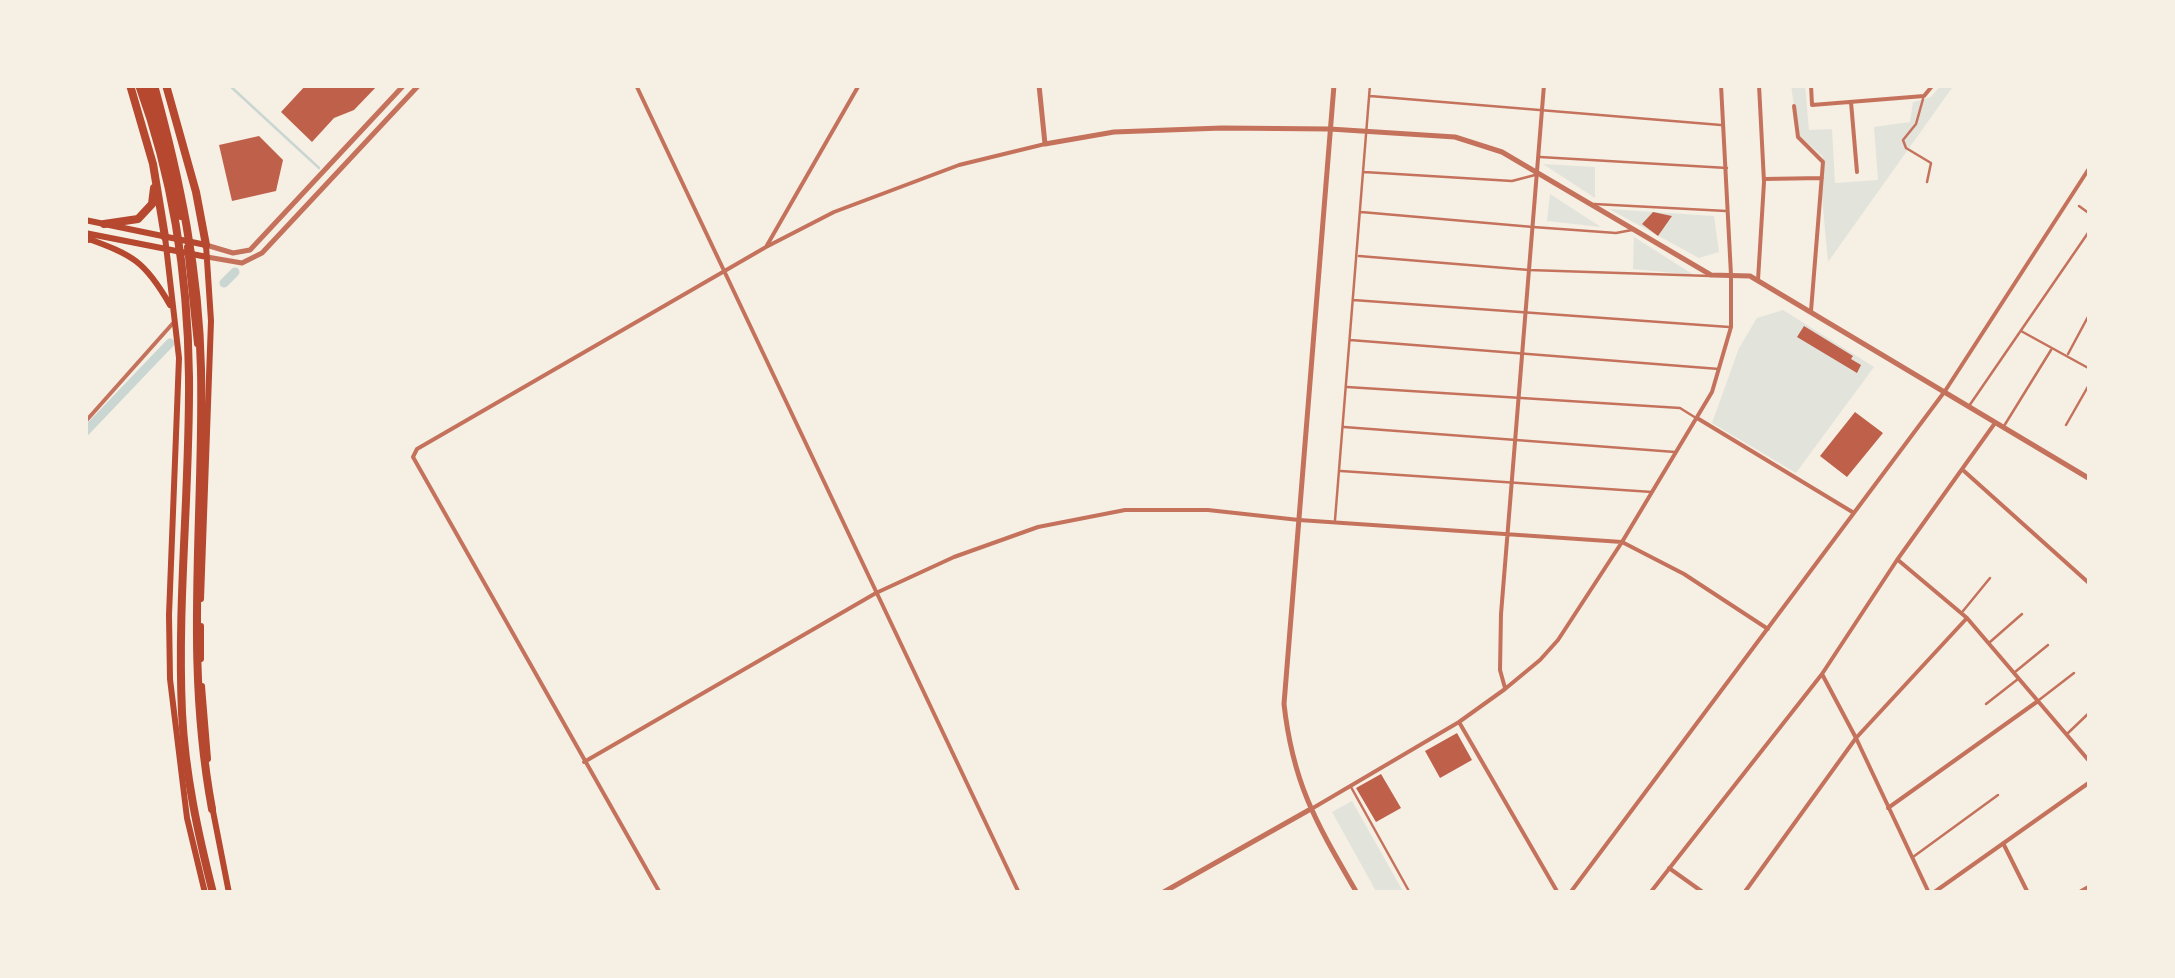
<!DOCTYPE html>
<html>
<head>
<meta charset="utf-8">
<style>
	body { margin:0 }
	#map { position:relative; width:2175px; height:978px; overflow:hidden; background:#f6efe4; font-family:"Exo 2",sans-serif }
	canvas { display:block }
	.frame { position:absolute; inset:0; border:88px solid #f6efe4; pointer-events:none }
</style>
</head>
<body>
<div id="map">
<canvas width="2175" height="978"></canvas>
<div class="frame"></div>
</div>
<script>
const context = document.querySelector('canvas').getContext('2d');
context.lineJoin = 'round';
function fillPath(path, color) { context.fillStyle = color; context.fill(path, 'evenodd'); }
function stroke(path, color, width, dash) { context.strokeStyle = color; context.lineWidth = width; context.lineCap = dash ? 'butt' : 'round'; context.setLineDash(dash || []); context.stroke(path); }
fillPath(new Path2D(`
	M 1791,85 L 1805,85 L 1809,130 L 1832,129 L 1835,183 L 1878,180 L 1874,127 L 1910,122 L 1913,102 L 1931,97 L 1941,85 L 1954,85 L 1828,262 L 1821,187 L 1823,157 L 1798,134 Z
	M 1543,164 L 1595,167 L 1595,198 Z
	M 1550,194 L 1601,227 L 1547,221 Z
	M 1609,209 L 1714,216 L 1719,252 L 1699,258 Z
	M 1634,237 L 1694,275 L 1633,269 Z
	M 1783,310 L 1874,367 L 1796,473 L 1712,423 L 1739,348 L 1757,318 Z
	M 1352,801 L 1404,893 L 1377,893 L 1332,812 Z`), '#e2e4dc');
stroke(new Path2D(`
	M 229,85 L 319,168`), '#c9d6d2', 2.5);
stroke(new Path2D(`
	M 224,283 L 235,272
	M 85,432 L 170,343`), '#c9d6d2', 9);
fillPath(new Path2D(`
	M 306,85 L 378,85 L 354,110 L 334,118 L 312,142 L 281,112 Z
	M 259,136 L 283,160 L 276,191 L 232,201 L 219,145 Z
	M 1653,212 L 1672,216 L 1658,236 L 1642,224 Z
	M 1804,326 L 1853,356 L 1851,359 L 1861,365 L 1857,373 L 1797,337 Z
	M 1855,412 L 1883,433 L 1847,477 L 1820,456 Z
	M 1457,733 L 1472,760 L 1440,778 L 1425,751 Z
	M 1381,774 L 1401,808 L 1376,822 L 1356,788 Z`), '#bf614a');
stroke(new Path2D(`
	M 1370,96 L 1721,125
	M 1923,99 L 1916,124 L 1903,140 L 1906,148 L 1931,163 L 1927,182
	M 1540,157 L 1727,168
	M 1364,172 L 1512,181 L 1535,175
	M 1594,204 L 1726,211
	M 2079,206 L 2090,214
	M 1361,212 L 1533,227 L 1616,233 L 1632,230
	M 1359,256 L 1529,270 L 1710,276
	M 1353,300 L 1729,327
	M 2021,331 L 2090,369
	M 1350,340 L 1719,369
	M 2068,354 L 2090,313
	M 1347,387 L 1680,408 L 1696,418
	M 1969,406 L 2090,230
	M 2066,425 L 2090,383
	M 2004,426 L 2051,350
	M 1344,427 L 1675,452
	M 1341,471 L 1652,492
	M 1335,520 L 1370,85
	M 1963,611 L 1990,578
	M 1990,642 L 2022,614
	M 2015,672 L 2048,645
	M 2039,700 L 2074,673
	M 1986,704 L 2018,679
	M 2068,733 L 2090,712
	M 1351,787 L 1410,893
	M 1913,857 L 1998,795`), '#c5725c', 2.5);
stroke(new Path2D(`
	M 636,85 L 1019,893
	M 1811,85 L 1812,105 L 1924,96 L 1933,85
	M 1851,102 L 1857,172
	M 1794,106 L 1798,137 L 1823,162 L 1811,311
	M 1764,179 L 1822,178
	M 766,247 L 859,85
	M 1758,280 L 1764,182 L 1759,85
	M 1697,418 L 1854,513
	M 85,422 L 174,322
	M 1964,471 L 2090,584
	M 1898,560 L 1967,618 L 2090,762
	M 1822,674 L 1856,738 L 1929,893
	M 1505,688 L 1500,670 L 1501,614 L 1544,85
	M 1459,722 L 1558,893
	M 584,762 L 876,593 L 954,557 L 1038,527 L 1125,510 L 1208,510 L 1299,520 L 1622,542 L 1684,574 L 1768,629
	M 1313,808 L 1459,722 L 1505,689 L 1540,660 L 1558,640 L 1622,542 L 1712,392 L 1731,327 L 1731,275 L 1721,85
	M 1888,808 L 2038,701
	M 2004,845 L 2028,893
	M 1669,868 L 1704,893
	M 660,893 L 413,457 L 417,449 L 766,247 L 834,212 L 959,165 L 1045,144
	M 1570,893 L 1945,391 L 2090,167
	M 1650,893 L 1822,674 L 1897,560 L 1995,423
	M 1744,893 L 1856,738 L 1967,618
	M 1933,893 L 2090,782
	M 2078,893 L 2090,886`), '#c5725c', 4);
stroke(new Path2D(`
	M 1039,85 L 1045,144 L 1114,132 L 1222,128 L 1330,129 L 1455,137 L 1502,152 L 1711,275 L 1750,276 L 2090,479
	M 1334,85 L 1284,704 C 1293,785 1317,824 1357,893
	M 206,245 L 233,253 L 250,250 L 404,85
	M 207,257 L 242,263 L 262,253 L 419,85
	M 1162,893 L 1309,810`), '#c5725c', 5);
stroke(new Path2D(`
	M 85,220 L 206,245 L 211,321 L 201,599
	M 85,233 L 207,257
	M 165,237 L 179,358 L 169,615 L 170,679 L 187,818 L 205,893
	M 86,238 C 133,255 145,261 170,305
	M 187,247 L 197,344
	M 201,626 L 201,659
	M 202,686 L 208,759
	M 212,806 L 229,893`), '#b5482f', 6);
stroke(new Path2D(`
	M 130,85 L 153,164 L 165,237
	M 139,85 C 173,178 188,278 189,377 C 190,489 177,601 182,713 C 185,774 198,834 213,893
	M 146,85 L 181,216
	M 154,85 C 180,179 199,271 201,369 C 204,521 184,657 212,809
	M 166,85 L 196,192 L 206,245
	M 104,224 L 138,219 L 152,204 L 154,188
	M 85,239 L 88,239`), '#b5482f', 8);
</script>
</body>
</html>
